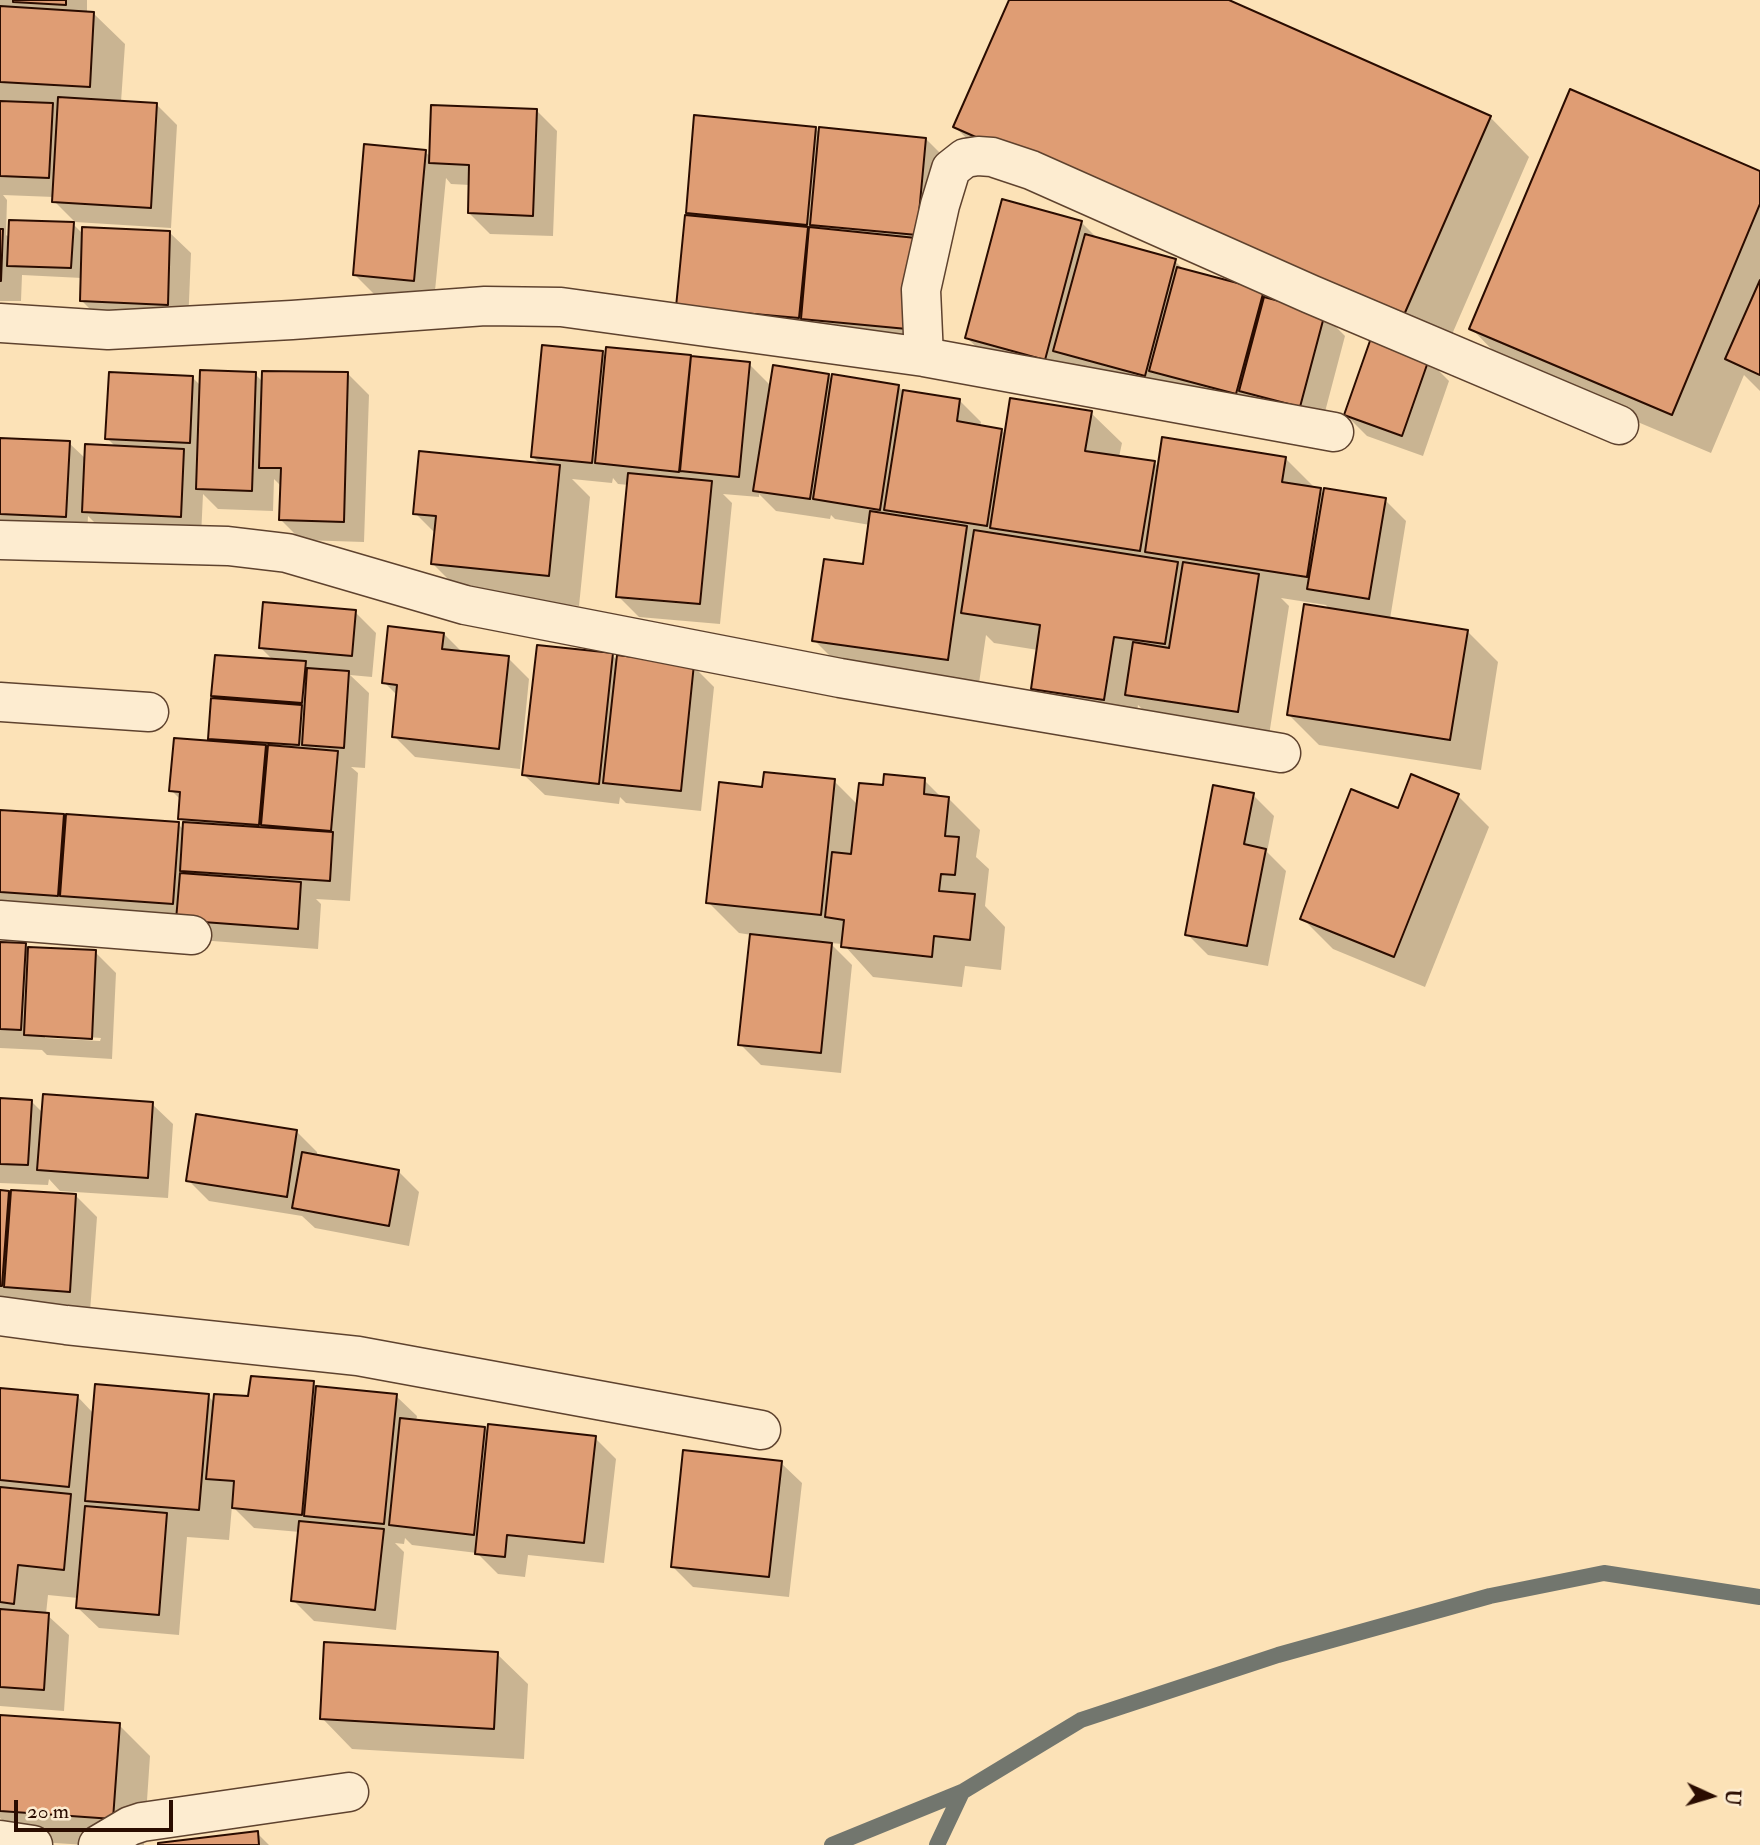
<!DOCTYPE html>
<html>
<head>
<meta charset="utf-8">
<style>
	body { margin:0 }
	#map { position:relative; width:1760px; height:1845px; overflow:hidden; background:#fce2b7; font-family:"IM FELL Double Pica",serif }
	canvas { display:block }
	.north { position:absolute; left:1676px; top:1761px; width:70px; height:70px; -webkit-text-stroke:5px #fdecd0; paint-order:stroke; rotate:94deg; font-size:19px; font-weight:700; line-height:28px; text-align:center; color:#2a0c00 }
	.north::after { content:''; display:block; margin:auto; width:24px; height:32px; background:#2a0c00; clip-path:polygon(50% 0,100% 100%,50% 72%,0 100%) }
	.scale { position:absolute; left:14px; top:1800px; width:159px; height:32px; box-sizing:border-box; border:4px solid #2a0c00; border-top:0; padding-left:9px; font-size:21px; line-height:24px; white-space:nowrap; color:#2a0c00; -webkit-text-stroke:5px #fdecd0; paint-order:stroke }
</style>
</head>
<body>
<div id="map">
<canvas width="1760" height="1845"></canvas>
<div class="north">U</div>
<div class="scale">20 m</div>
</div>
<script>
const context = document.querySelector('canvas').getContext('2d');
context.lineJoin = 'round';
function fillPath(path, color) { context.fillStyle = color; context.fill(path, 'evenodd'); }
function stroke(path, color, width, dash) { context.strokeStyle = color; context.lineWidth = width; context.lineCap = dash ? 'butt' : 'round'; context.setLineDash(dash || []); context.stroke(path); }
fillPath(new Path2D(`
	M 0,0 L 87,0 L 87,13 L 94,14 L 125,44 L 121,102 L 156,104 L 177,125 L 171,228 L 75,222 L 54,201 L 54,197 L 3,195 L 7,200 L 6,235 L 10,238 L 73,224 L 84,235 L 170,233 L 191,253 L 188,325 L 102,321 L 81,300 L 82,278 L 22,275 L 21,301 L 0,301 Z
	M 1011,0 L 1225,0 L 1490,117 L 1529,157 L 1440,362 L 995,166 L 955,127 Z
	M 536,110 L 557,131 L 553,236 L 490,234 L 469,213 L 470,185 L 451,184 L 446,178 L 434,301 L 375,295 L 354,274 L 425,152 L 431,157 Z
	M 816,129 L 820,134 L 926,139 L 947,160 L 927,349 L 699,327 L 692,218 L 687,213 Z
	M 1760,173 L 1760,391 L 1744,375 L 1711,453 L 1510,368 L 1471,328 Z
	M 1081,222 L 1099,240 L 1175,261 L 1185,271 L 1263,292 L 1272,300 L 1324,315 L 1345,336 L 1321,427 L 988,358 L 967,338 Z
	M 608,349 L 749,364 L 772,387 L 828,376 L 833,380 L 899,387 L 904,392 L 960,401 L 981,422 L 980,427 L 1001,430 L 1006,435 L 1091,413 L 1122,443 L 1119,457 L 1154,462 L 1159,468 L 1285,458 L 1316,489 L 1324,494 L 1385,500 L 1406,521 L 1390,619 L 1467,631 L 1498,662 L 1481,770 L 1319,745 L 1288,714 L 1330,610 L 1326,605 L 1281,598 L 1289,606 L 1268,742 L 1158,725 L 1138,705 L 1135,730 L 1063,719 L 1032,688 L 1038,650 L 994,643 L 986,635 L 978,690 L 845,671 L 814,640 L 864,566 L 870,525 L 835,519 L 831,515 L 830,519 L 776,511 L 759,494 L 759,497 L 723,494 L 732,503 L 720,624 L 639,617 L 618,596 L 629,485 L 618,484 L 613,478 L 612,483 L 572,479 L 590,497 L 579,606 L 463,594 L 432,563 L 436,534 L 415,513 L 541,465 L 533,457 L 602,353 L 607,357 Z
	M 1428,360 L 1449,381 L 1423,456 L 1367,436 L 1346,415 Z
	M 255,374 L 263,382 L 348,374 L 369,395 L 364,542 L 301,540 L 280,519 L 282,487 L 274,479 L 273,511 L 218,509 L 203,494 L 201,537 L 104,532 L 88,516 L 87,537 L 0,533 L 0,439 L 69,443 L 86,459 L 116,447 L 107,438 L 192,377 L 201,386 Z
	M 355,612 L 376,633 L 372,677 L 350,675 L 369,693 L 365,768 L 351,767 L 358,773 L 350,901 L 316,899 L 321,904 L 318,949 L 199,940 L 0,910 L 0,812 L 63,816 L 67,820 L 178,824 L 184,830 L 185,823 L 180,818 L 181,800 L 171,790 L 210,742 L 213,700 L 219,701 L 213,695 L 274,661 L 261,648 Z
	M 444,634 L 462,652 L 508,658 L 529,679 L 520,769 L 415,757 L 394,736 L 398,696 L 384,682 Z
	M 612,655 L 618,661 L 693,666 L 714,687 L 701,811 L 626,803 L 620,797 L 619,804 L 545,795 L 524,775 Z
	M 924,780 L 942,798 L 949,799 L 980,830 L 976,857 L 989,869 L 985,906 L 1005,927 L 1001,970 L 965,966 L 962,987 L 873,977 L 843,944 L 830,943 L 852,965 L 841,1073 L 761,1065 L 740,1044 L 752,935 L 739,933 L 708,902 L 764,789 L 834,781 L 858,805 L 885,787 Z
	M 1253,795 L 1274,816 L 1267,852 L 1286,871 L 1268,966 L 1208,955 L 1187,934 Z
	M 1458,796 L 1489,827 L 1425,987 L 1333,949 L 1302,918 L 1399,810 Z
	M 0,944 L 25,945 L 29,949 L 95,952 L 116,973 L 112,1059 L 47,1055 L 42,1050 L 0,1048 ZM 45,1034 L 101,1038 L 100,1041 L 45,1038 Z
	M 0,1100 L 31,1101 L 43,1113 L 152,1104 L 173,1124 L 168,1198 L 60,1191 L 49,1179 L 48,1185 L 0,1183 Z
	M 296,1131 L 317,1152 L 317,1157 L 398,1171 L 419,1192 L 409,1246 L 315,1228 L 302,1216 L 209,1201 L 188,1180 Z
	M 0,1192 L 8,1192 L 12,1197 L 76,1196 L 97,1217 L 90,1312 L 0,1305 Z
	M 313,1383 L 319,1389 L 396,1396 L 417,1416 L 416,1422 L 485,1428 L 489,1433 L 595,1438 L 616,1459 L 604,1563 L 528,1555 L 525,1577 L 498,1574 L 477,1553 L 412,1545 L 405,1538 L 404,1544 L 395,1543 L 404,1552 L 396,1630 L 314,1621 L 293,1600 L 300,1532 L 254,1528 L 232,1506 L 229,1540 L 187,1537 L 179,1635 L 99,1628 L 78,1608 L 78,1598 L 48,1595 L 46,1614 L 69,1635 L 64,1711 L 0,1706 L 0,1390 L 77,1396 L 94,1414 L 208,1396 L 215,1403 L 250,1398 Z
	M 781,1463 L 802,1483 L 789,1597 L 693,1587 L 672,1566 Z
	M 497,1654 L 528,1684 L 524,1759 L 352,1749 L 322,1718 Z
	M 0,1717 L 119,1725 L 150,1756 L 144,1845 L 86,1845 L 23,1841 L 0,1818 Z
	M 257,1833 L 269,1845 L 160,1845 Z`), '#0003');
stroke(new Path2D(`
	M 832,1845 L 962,1792 L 1081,1720 L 1278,1655 L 1490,1596 L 1604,1573 L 1760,1597
	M 937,1845 L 962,1792`), '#72766e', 16);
const building = new Path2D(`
	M 13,0 L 66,0 L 66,5 L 13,2 Z
	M 1009,0 L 1229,0 L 1491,116 L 1400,324 L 953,127 Z
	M 0,6 L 94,12 L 90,87 L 0,82 Z
	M 1570,89 L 1760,171 L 1760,204 L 1672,415 L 1469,329 Z
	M 58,97 L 157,103 L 151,208 L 52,202 Z
	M 0,101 L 53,103 L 49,178 L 0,176 Z
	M 431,105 L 537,109 L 533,216 L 468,213 L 469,165 L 429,163 Z
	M 694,115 L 816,127 L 807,225 L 686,213 Z
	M 819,127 L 926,138 L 917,235 L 810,225 Z
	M 364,144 L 426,150 L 414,281 L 353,275 Z
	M 1002,199 L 1082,221 L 1045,360 L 965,338 Z
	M 685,215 L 808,227 L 799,318 L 676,307 Z
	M 9,220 L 74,222 L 71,268 L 7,266 Z
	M 82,227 L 170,231 L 168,305 L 80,301 Z
	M 809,227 L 916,238 L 907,329 L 801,319 Z
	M 0,229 L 3,229 L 1,281 L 0,281 Z
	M 1085,234 L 1176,259 L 1145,376 L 1053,351 Z
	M 1177,267 L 1264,290 L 1236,394 L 1149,371 Z
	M 1760,280 L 1760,375 L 1725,359 Z
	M 1264,297 L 1325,313 L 1300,407 L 1239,391 Z
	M 1371,338 L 1429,359 L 1402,436 L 1344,415 Z
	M 542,345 L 603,351 L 592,463 L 531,457 Z
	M 606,347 L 691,355 L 679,472 L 595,463 Z
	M 691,356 L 750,362 L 739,477 L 680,471 Z
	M 773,365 L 829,374 L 810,499 L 753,491 Z
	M 200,370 L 256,372 L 252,491 L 196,489 Z
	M 262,371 L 348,372 L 344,522 L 279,520 L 281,468 L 259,468 Z
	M 109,372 L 193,376 L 190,443 L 105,439 Z
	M 832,374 L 899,385 L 880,510 L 813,499 Z
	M 903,390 L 960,399 L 957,421 L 1002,429 L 987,526 L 884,510 Z
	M 1010,398 L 1092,411 L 1085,451 L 1155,461 L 1140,551 L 990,528 Z
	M 1162,437 L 1286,457 L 1282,482 L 1321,488 L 1307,577 L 1145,552 Z
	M 0,438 L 70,441 L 66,517 L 0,514 Z
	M 85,444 L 184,449 L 181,517 L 82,512 Z
	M 419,451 L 560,465 L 549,576 L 431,564 L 436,516 L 413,514 Z
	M 628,473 L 712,481 L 700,604 L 616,597 Z
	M 1324,488 L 1386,498 L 1369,599 L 1307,589 Z
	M 870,511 L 967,526 L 948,660 L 812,641 L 824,559 L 863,564 Z
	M 974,530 L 1178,562 L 1165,644 L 1114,637 L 1104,700 L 1031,689 L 1040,625 L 961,613 Z
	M 1183,562 L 1259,574 L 1238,712 L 1125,695 L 1133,642 L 1169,648 Z
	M 263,602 L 356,610 L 352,656 L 259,648 Z
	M 1304,604 L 1468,630 L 1450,740 L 1287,715 Z
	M 388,626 L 444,633 L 442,649 L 509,656 L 499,749 L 392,737 L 397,685 L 382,683 Z
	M 537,645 L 613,653 L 599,784 L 522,775 Z
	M 215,655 L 306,661 L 302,703 L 211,696 Z
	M 617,655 L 694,664 L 681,791 L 603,783 Z
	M 307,668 L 349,671 L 344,748 L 302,745 Z
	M 211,698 L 302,705 L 299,745 L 208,739 Z
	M 174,738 L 266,745 L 259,825 L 178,819 L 180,792 L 169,791 Z
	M 268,745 L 338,751 L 331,831 L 261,825 Z
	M 764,772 L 835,779 L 821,915 L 706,903 L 719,782 L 762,787 Z
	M 884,774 L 925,778 L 924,794 L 949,797 L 945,836 L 959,837 L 955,875 L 941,874 L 939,891 L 975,894 L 970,940 L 934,936 L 932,957 L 841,947 L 844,920 L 825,917 L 832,852 L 851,854 L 859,783 L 883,785 Z
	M 1411,774 L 1459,794 L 1394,957 L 1300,919 L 1351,789 L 1398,808 Z
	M 1213,785 L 1254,793 L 1244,844 L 1266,849 L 1247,946 L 1185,935 Z
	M 0,810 L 64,814 L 58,896 L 0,892 Z
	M 66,814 L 179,822 L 173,904 L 60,896 Z
	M 183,822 L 333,832 L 330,881 L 180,871 Z
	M 180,873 L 301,882 L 298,929 L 176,920 Z
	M 750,934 L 832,943 L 821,1053 L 738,1045 Z
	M 0,942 L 26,943 L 21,1030 L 0,1029 Z
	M 28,947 L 96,950 L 92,1039 L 24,1035 Z
	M 43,1094 L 153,1102 L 148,1178 L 37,1170 Z
	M 0,1098 L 32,1100 L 28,1165 L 0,1164 Z
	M 196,1114 L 297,1130 L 287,1197 L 186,1181 Z
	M 302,1152 L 399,1170 L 389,1226 L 292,1208 Z
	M 0,1190 L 9,1191 L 2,1286 L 0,1286 Z
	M 11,1190 L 76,1194 L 70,1292 L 4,1287 Z
	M 251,1376 L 314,1381 L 302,1515 L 232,1508 L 234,1481 L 206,1479 L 214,1394 L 248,1396 Z
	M 95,1384 L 209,1394 L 199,1510 L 85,1501 Z
	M 316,1386 L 397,1394 L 384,1524 L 304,1516 Z
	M 0,1388 L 78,1395 L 69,1487 L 0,1480 Z
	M 400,1418 L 485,1427 L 474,1535 L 389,1525 Z
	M 488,1424 L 596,1436 L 584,1543 L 507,1535 L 505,1557 L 475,1554 Z
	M 683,1450 L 782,1461 L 769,1577 L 671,1567 Z
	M 0,1487 L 71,1494 L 64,1570 L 18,1565 L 14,1604 L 0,1602 Z
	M 85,1506 L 167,1513 L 159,1615 L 76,1608 Z
	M 299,1521 L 384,1529 L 375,1610 L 291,1601 Z
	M 0,1609 L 49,1613 L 44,1690 L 0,1687 Z
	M 324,1642 L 498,1652 L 494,1729 L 320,1719 Z
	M 0,1715 L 120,1723 L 113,1819 L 0,1811 Z
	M 258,1831 L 259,1845 L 158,1845 L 158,1843 Z`);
fillPath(building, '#df9d74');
stroke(building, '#2a0c00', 2);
const minor = new Path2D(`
	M 0,323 L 108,330 L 292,320 L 485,306 L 561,307 L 924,357 L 1334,432
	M 924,357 L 921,290 L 940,205 L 951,169 L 965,158 L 978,156 L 992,157 L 1031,170 L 1310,294 L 1619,425
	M 0,540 L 228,546 L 287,553 L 465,605 L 840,678 L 1281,753
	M 0,702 L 149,712
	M 0,920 L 192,935
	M 0,1316 L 66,1325 L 358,1356 L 761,1430
	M 0,1840 L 33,1845
	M 98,1845 L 130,1826 L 142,1822 L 349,1792`);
stroke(minor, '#5e422e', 41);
stroke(minor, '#fdecd0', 38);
</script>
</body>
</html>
